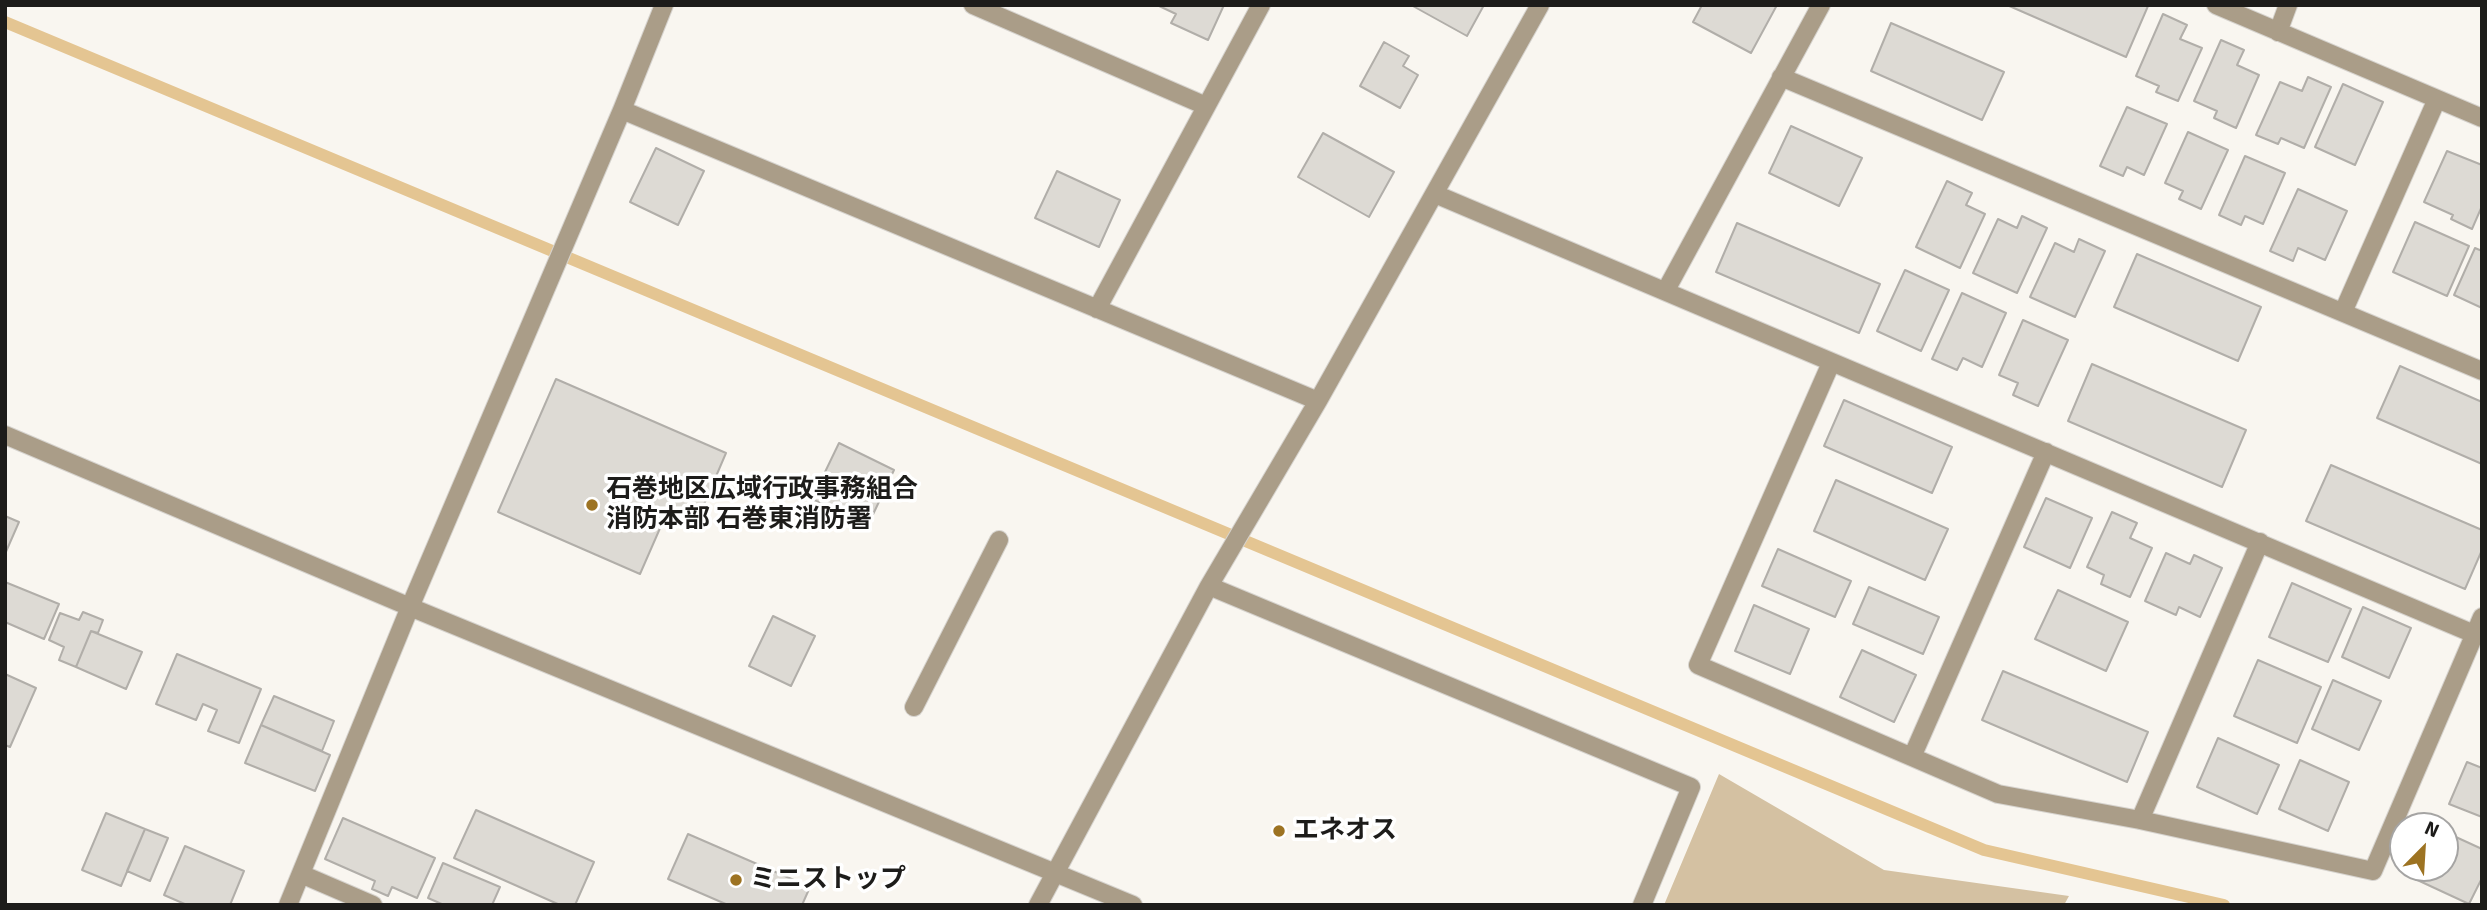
<!DOCTYPE html>
<html>
<head>
<meta charset="utf-8">
<style>
	body { margin:0 }
	#map { position:relative; width:2487px; height:910px; overflow:hidden; background:#f9f6f0; font-family:Signika,sans-serif }
	canvas { display:block }
	.frame { position:absolute; inset:0; border:7px solid #1d1c1a; pointer-events:none }
	.north { position:absolute; left:2389px; top:812px; width:70px; height:70px; box-sizing:border-box; background:#fff; border:2px solid #a5a4a3; border-radius:50%; rotate:24deg; font-size:19px; font-weight:700; line-height:28px; text-align:center; color:#1d1c1a }
	.north::after { content:''; display:block; margin:auto; width:24px; height:32px; background:#9d7322; clip-path:polygon(50% 0,100% 100%,50% 72%,0 100%) }
</style>
</head>
<body>
<div id="map">
<canvas width="2487" height="910"></canvas>
<div class="frame"></div>
<div class="north">N</div>
</div>
<script>
const context = document.querySelector('canvas').getContext('2d');
context.lineJoin = 'round';
function fillPath(path, color) { context.fillStyle = color; context.fill(path, 'evenodd'); }
function stroke(path, color, width, dash) { context.strokeStyle = color; context.lineWidth = width; context.lineCap = dash ? 'butt' : 'round'; context.setLineDash(dash || []); context.stroke(path); }
function label(font, color, halo, rows, align = 'center') {
  context.font = font + ' Signika,"Noto Sans JP",sans-serif'; context.lineWidth = 7; context.setLineDash([]); context.textBaseline = 'middle'; context.strokeStyle = halo; context.fillStyle = color; for (const [text, x, y, turn = 0] of rows) {
    context.save(); context.translate(x, y); context.rotate((+turn || 0) * Math.PI / 180); context.textAlign = isNaN(turn) ? turn : align; if (halo) context.strokeText(text, 0, 0); context.fillText(text, 0, 0); context.restore();
  }
}
fillPath(new Path2D(`
	M 1719,774 L 1884,870 L 2069,896 L 2064,905 L 1664,905 Z`), '#d4c1a2');
stroke(new Path2D(`
	M 5,22 L 1984,850 L 2224,905`), '#e4c592', 12);
const building = new Path2D(`
	M 1157,5 L 1224,5 L 1208,40 L 1171,23 L 1176,14 Z
	M 1411,5 L 1484,5 L 1467,36 Z
	M 1702,5 L 1777,5 L 1751,53 L 1693,22 Z
	M 2007,5 L 2146,5 L 2148,6 L 2126,57 Z
	M 2163,14 L 2187,25 L 2180,39 L 2202,48 L 2178,101 L 2156,92 L 2159,86 L 2136,76 Z
	M 1891,23 L 2004,72 L 1982,120 L 1871,71 Z
	M 2221,40 L 2244,50 L 2237,65 L 2259,75 L 2236,128 L 2214,118 L 2217,111 L 2194,101 Z
	M 1384,42 L 1409,56 L 1403,66 L 1418,75 L 1400,108 L 1360,86 Z
	M 2308,77 L 2331,87 L 2304,148 L 2281,138 L 2278,144 L 2256,135 L 2280,82 L 2302,91 Z
	M 2343,84 L 2383,102 L 2355,165 L 2315,147 Z
	M 2127,107 L 2167,124 L 2144,175 L 2127,167 L 2123,176 L 2100,166 Z
	M 1791,126 L 1862,158 L 1839,206 L 1769,173 Z
	M 2188,132 L 2228,150 L 2201,209 L 2179,199 L 2183,191 L 2165,183 Z
	M 1323,133 L 1394,172 L 1369,217 L 1298,177 Z
	M 656,148 L 704,171 L 678,225 L 630,202 Z
	M 2447,151 L 2482,165 L 2482,206 L 2472,229 L 2451,219 L 2453,215 L 2424,202 Z
	M 2245,156 L 2285,173 L 2263,224 L 2245,216 L 2241,225 L 2219,215 Z
	M 1057,171 L 1120,200 L 1099,247 L 1035,218 Z
	M 1947,181 L 1972,193 L 1966,205 L 1985,214 L 1960,268 L 1916,247 Z
	M 2298,189 L 2347,211 L 2325,260 L 2298,248 L 2293,261 L 2270,251 Z
	M 2022,216 L 2047,228 L 2017,293 L 1973,273 L 1998,219 L 2017,228 Z
	M 2415,222 L 2469,246 L 2447,296 L 2393,272 Z
	M 1737,223 L 1880,284 L 1859,333 L 1716,272 Z
	M 2079,239 L 2105,251 L 2075,317 L 2030,297 L 2055,243 L 2074,252 Z
	M 2475,248 L 2482,251 L 2482,308 L 2454,295 Z
	M 2137,254 L 2261,307 L 2238,361 L 2114,307 Z
	M 1905,270 L 1949,290 L 1921,351 L 1877,331 Z
	M 1962,293 L 2006,313 L 1982,367 L 1963,358 L 1957,370 L 1932,359 Z
	M 2023,320 L 2068,340 L 2038,406 L 2013,395 L 2018,383 L 1999,375 Z
	M 2092,364 L 2246,430 L 2222,487 L 2068,421 Z
	M 2400,366 L 2482,402 L 2482,464 L 2377,418 Z
	M 556,379 L 726,453 L 696,523 L 668,510 L 640,574 L 498,512 Z
	M 1844,400 L 1952,447 L 1932,493 L 1824,446 Z
	M 839,443 L 894,470 L 868,525 L 812,499 Z
	M 2331,465 L 2482,530 L 2482,550 L 2465,589 L 2306,521 Z
	M 1836,480 L 1948,529 L 1925,580 L 1814,531 Z
	M 2046,498 L 2092,518 L 2070,568 L 2024,547 Z
	M 2112,512 L 2137,523 L 2130,538 L 2152,548 L 2130,597 L 2101,584 L 2104,575 L 2087,567 Z
	M 5,516 L 19,522 L 5,554 Z
	M 1778,549 L 1851,581 L 1835,617 L 1762,586 Z
	M 2166,553 L 2190,564 L 2194,555 L 2222,568 L 2200,617 L 2179,607 L 2176,615 L 2145,601 Z
	M 5,582 L 59,604 L 44,639 L 5,622 Z
	M 2292,583 L 2351,609 L 2328,662 L 2269,637 Z
	M 1869,587 L 1939,617 L 1923,654 L 1853,624 Z
	M 2058,590 L 2128,622 L 2106,671 L 2035,639 Z
	M 1754,605 L 1809,629 L 1790,674 L 1735,651 Z
	M 2363,607 L 2411,628 L 2389,678 L 2342,657 Z
	M 83,612 L 103,620 L 98,633 L 91,631 L 76,667 L 59,660 L 64,647 L 49,640 L 60,613 L 79,620 Z
	M 773,616 L 815,636 L 791,686 L 749,666 Z
	M 91,631 L 142,652 L 126,689 L 76,667 Z
	M 1862,650 L 1916,675 L 1894,722 L 1840,697 Z
	M 177,654 L 261,689 L 239,743 L 208,731 L 217,710 L 203,704 L 196,720 L 156,704 Z
	M 2258,660 L 2321,687 L 2297,743 L 2234,716 Z
	M 2003,671 L 2148,732 L 2127,782 L 1982,720 Z
	M 5,674 L 36,688 L 10,747 L 5,745 Z
	M 2333,680 L 2381,701 L 2359,750 L 2312,729 Z
	M 274,696 L 334,721 L 322,751 L 261,725 Z
	M 261,725 L 330,755 L 315,791 L 245,763 Z
	M 2218,738 L 2279,765 L 2257,814 L 2197,787 Z
	M 2300,760 L 2349,782 L 2328,831 L 2279,809 Z
	M 2467,762 L 2482,768 L 2482,817 L 2449,804 Z
	M 476,810 L 594,862 L 575,905 L 560,905 L 454,858 Z
	M 106,813 L 145,829 L 121,886 L 82,870 Z
	M 343,818 L 435,858 L 417,898 L 392,887 L 388,896 L 372,889 L 375,881 L 325,859 Z
	M 145,829 L 168,838 L 150,881 L 127,871 Z
	M 2445,832 L 2482,849 L 2482,878 L 2469,904 L 2413,878 L 2418,868 L 2445,868 Z
	M 688,834 L 810,887 L 802,905 L 728,905 L 668,879 Z
	M 185,846 L 244,871 L 230,905 L 187,905 L 164,895 Z
	M 443,863 L 500,887 L 492,905 L 444,905 L 428,898 Z`);
fillPath(building, '#dddad4');
stroke(building, '#b1aea9', 2);
const minor = new Path2D(`
	M 973,5 L 1206,106
	M 2216,5 L 2482,118
	M 2278,32 L 2288,5
	M 1781,77 L 2482,371
	M 622,110 L 1318,401
	M 1435,194 L 2474,634
	M 1666,290 L 1821,5
	M 1097,309 L 1261,5
	M 2343,312 L 2437,99
	M 1831,363 L 1698,665 L 1998,794 L 2140,820 L 2373,871 L 2482,617
	M 5,435 L 410,607 L 1133,905
	M 1209,586 L 1691,787 L 1642,905
	M 914,707 L 999,540
	M 1912,757 L 2046,452
	M 2140,820 L 2260,542
	M 301,874 L 373,905
	M 288,905 L 410,607 L 622,110 L 664,5
	M 1038,905 L 1209,586 L 1318,401 L 1540,5`);
stroke(minor, '#d6d3ce', 20);
stroke(minor, '#aa9d88', 18);
for (const [x, y, r, color] of [
	[592,505,7,"#9d7322"],
	[1279,831,7,"#9d7322"],
	[736,880,7,"#9d7322"]
]) { const dot = new Path2D(); dot.arc(x, y, r, 0, 2 * Math.PI); context.fillStyle = color; context.fill(dot); stroke(dot, '#fff', 2.5); }
label('bold 26px', '#1d1c1a', '#fff', [
	["石巻地区広域行政事務組合",606,490],
	["消防本部 石巻東消防署",606,520],
	["エネオス",1293,831],
	["ミニストップ",750,880]
], 'left');
</script>
</body>
</html>
